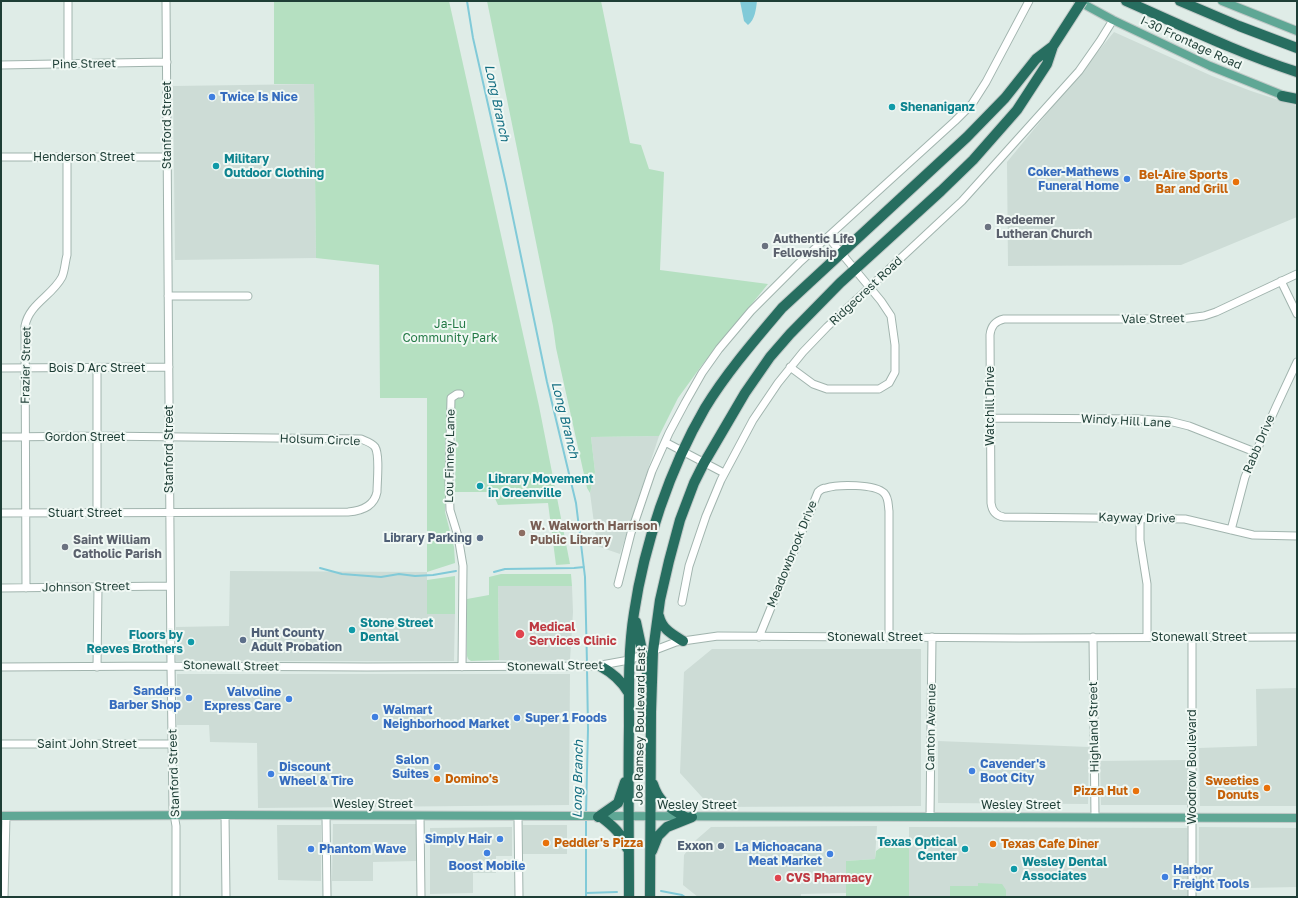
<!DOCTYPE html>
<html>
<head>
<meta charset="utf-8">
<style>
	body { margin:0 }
	#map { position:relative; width:1298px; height:898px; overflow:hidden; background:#dfece7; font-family:"Golos Text",sans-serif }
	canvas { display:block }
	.frame { position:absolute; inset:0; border:2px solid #1e3e36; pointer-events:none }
</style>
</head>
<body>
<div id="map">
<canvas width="1298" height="898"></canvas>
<div class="frame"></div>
</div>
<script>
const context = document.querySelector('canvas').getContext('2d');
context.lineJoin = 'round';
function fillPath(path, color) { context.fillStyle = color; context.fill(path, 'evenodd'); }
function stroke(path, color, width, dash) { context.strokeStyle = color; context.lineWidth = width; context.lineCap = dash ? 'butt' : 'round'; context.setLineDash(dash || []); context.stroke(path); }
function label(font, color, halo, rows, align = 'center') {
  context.font = font + ' "Golos Text",sans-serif'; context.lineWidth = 4; context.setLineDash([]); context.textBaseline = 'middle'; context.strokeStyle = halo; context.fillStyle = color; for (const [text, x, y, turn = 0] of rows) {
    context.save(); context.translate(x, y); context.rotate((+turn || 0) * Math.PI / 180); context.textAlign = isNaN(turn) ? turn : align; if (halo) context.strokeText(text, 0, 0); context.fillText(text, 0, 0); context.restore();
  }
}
fillPath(new Path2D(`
	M 1114,32 L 1212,76 L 1251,91 L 1297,106 L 1297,217 L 1181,265 L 1008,266 L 1007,162 Z
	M 314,84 L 316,258 L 175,260 L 173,86 Z
	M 659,436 L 620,554 L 597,546 L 590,493 L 595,472 L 591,437 Z
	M 230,571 L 427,572 L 427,614 L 455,614 L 454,661 L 176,661 L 176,627 L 229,626 Z
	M 498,586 L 572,586 L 573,612 L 570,660 L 530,661 L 499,660 Z
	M 712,649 L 921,649 L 921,806 L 711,807 L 680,773 L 684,672 Z
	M 177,674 L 570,674 L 569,805 L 258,808 L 257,743 L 210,742 L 209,725 L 177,725 Z
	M 1297,688 L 1297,806 L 1200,806 L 1199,748 L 1257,746 L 1256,689 Z
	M 938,741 L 1089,747 L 1088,804 L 938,803 Z
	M 1188,760 L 1188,805 L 1101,805 L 1100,761 Z
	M 333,824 L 417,824 L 417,861 L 373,862 L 373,881 L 332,881 Z
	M 277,825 L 321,825 L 321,881 L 278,880 Z
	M 523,825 L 567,825 L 567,854 L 523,854 Z
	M 877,826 L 875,859 L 846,861 L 846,893 L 801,894 L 801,897 L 698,897 L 683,885 L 684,855 L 696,840 L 711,827 Z
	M 512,827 L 512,856 L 496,856 L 496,873 L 473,873 L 473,893 L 430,894 L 430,828 Z
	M 909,827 L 1187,828 L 1188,897 L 1006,897 L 1006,890 L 978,883 L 978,886 L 950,886 L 950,897 L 909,897 Z
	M 1199,827 L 1297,828 L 1297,887 L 1199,889 Z`), '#cddcd6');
fillPath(new Path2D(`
	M 274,1 L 449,1 L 539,406 L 570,564 L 556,565 L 548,503 L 498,505 L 492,492 L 455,492 L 456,437 L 445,440 L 445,512 L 454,547 L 455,563 L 427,572 L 427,398 L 380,398 L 379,265 L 316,258 L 314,84 L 274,84 Z
	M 487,1 L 601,1 L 630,143 L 641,145 L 649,169 L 664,172 L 660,270 L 768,284 L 702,365 L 678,398 L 659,436 L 591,437 L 595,472 L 590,493 L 587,488 L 556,348 L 553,326 Z
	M 501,574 L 571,574 L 572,586 L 498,586 L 499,660 L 471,661 L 468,659 L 467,656 L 467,599 L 489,595 L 489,577 Z
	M 455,576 L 455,614 L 427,614 L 427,580 Z
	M 909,843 L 909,897 L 846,897 L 846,861 L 875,859 L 876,851 L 886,844 Z
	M 978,883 L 1002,884 L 1006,890 L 1006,897 L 950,897 L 950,886 L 978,886 Z`), '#b5e0c1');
fillPath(new Path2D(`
	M 740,1 L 757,1 C 756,9 755,20 748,25 L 744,21 Z`), '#81cad8');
stroke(new Path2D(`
	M 467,1 L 473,38 L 506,184 L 547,382 L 576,503 L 585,577 L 587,664
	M 320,568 L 342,574 L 381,577 L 399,574 L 415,576 L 433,575 L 456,571
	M 494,572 L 505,569 L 574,568 L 584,567
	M 586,814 L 588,729 L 587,668
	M 661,891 L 682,895 L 685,897
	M 586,893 L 617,892
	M 586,897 L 586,818`), '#81cad8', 2);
const minor = new Path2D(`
	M 68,1 L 68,64
	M 166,1 L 171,666 L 173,808 L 176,826 L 176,897
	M 1,65 L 167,62
	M 1,157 L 167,157
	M 1297,274 L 1216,312 L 1204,316 L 1181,319 L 1004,319 C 995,321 991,326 990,335 L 991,503 C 992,511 996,516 1004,517 L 1185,519 L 1253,535 L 1297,536
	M 1281,281 L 1297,314
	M 168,296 L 248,296
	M 790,367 L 813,384 L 827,389 L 879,389 L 889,383 L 895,372 L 895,345 L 891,316 L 881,301 L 828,237
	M 1,368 L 169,367
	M 97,368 L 97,513
	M 460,394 L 457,394 L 451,398 L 449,482 L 450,510 L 458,536 L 463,566 L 462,667
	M 991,418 L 1138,419 L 1169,421 L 1189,426 L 1255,452
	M 1,437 L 98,436 L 361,439 C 366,441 372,443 375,447 C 380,455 377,482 377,492 C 374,507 361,511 348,512 L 1,513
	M 665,442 L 724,473
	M 1140,518 L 1140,540 L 1147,584 L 1147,637
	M 1231,530 L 1245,477 L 1276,407 L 1297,362
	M 618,584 L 631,533 L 652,471 L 669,433 L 685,403 L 702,373 L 719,349 L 751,311 L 799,263 L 955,121 L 972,104 L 986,82 L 1029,1
	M 1,588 L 170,586
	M 26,588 L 25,326 C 29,304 52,296 62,277 C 65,270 65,262 67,255 L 67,157
	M 682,602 L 689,566 L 706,516 L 721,480 L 753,420 L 778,383 L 803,352 L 827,327 L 962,201 L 1079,71 L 1100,41 L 1113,20
	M 759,637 L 818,492 C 820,490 822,488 826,488 C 838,484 875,484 884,493 C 889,498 888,505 889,511 L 889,637
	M 1093,637 L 1095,817
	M 1,667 L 171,666 L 367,667 L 596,666 L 629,660 L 676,642 L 718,636 L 1020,638 L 1297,637
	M 97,667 L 98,587
	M 1,744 L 172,744
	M 225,815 L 226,897
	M 326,816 L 327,897
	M 420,816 L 421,897
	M 518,817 L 519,897
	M 930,817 L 932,637
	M 4,897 L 6,816
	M 1192,897 L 1192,637`);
const major = new Path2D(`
	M 1078,1 L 1113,20 L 1210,66 L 1287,97
	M 1222,1 L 1297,31
	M 1,816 L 225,815 L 1297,818`);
const highway = new Path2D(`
	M 1126,1 C 1183,26 1238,53 1297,72
	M 1180,1 L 1239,26 L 1297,48
	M 1282,96 L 1297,99
	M 659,616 C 662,629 672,634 683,641
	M 636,622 L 649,683
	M 600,666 C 613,673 621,680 628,692
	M 653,784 C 659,803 669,807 685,817
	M 598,817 L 618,803 L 625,782
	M 601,817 C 613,826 622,834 627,848
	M 652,851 L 658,836 L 667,827 L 692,817
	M 629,897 C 629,840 628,783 629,726 C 629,689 628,650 634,613 C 644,545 670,468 705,408 C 727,372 755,340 782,308 L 967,137 L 1005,98 L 1036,59 L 1053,46
	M 650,897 L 651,712 L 653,651 L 660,600 L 669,561 L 680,520 L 694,483 L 704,463 L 745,393 L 770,357 L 790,334 L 840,283 L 941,191 L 973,160 L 1017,110 L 1047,64 L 1053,46`);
stroke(minor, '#a1b4ae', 9);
stroke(major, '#c0c9c7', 10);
stroke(highway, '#c0c9c7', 12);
stroke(minor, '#fff', 7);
stroke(major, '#5fa795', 8);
stroke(highway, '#276e60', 10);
const highwayBridge = new Path2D(`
	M 1053,46 L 1082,1`);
stroke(highwayBridge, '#c0c9c7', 12, []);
stroke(highwayBridge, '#276e60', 10);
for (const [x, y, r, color] of [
	[212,97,4,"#3f7fe0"],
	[892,107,4,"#0f9aa8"],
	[216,166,4,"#0f9aa8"],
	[1127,179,4,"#3f7fe0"],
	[1236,182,4,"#e8710a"],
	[988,227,4,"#6b7280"],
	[765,246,4,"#6b7280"],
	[480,486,4,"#0f9aa8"],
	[522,533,4,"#8d6e63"],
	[480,538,4,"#5c6f8a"],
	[65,547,4,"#6b7280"],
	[352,630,4,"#0f9aa8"],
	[520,634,5,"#e0444e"],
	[243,640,4,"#5c6f8a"],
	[191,642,4,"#0f9aa8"],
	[189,698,4,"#3f7fe0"],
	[289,699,4,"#3f7fe0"],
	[375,717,4,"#3f7fe0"],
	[517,718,4,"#3f7fe0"],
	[437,767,4,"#3f7fe0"],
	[972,771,4,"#3f7fe0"],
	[271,774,4,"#3f7fe0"],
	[437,779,4,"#e8710a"],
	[1267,788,4,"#e8710a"],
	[1136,791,4,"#e8710a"],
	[500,839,4,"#3f7fe0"],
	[546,843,4,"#e8710a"],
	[993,844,4,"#e8710a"],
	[721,846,4,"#5c6f8a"],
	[311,849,4,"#3f7fe0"],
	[965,849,4,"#0f9aa8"],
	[487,853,4,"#3f7fe0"],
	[830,854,4,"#3f7fe0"],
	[1014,869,4,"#0f9aa8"],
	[1165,877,4,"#3f7fe0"],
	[778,878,4,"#e0444e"]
]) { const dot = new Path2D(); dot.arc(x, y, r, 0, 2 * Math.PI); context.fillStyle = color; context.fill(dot); stroke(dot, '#f0f8f4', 1.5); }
label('12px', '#1e3e36', '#f0f8f4', [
	["I-30 Frontage Road",1191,43,25],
	["Pine Street",84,64,-1],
	["Stanford Street",167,125,-90],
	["Henderson Street",84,157],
	["Ridgecrest Road",866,291,-43],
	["Vale Street",1153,319,-1],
	["Frazier Street",26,365,-89],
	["Bois D Arc Street",97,368],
	["Watchill Drive",990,406,-90],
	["Windy Hill Lane",1126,421,3],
	["Gordon Street",85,437],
	["Holsum Circle",320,440,2],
	["Rabb Drive",1259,444,-67],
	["Stanford Street",169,449,-90],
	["Lou Finney Lane",450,456,-89],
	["Stuart Street",85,513],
	["Kayway Drive",1137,518,1],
	["Meadowbrook Drive",792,554,-68],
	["Johnson Street",86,587,-1],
	["Stonewall Street",875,637],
	["Stonewall Street",1199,637],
	["Stonewall Street",231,666,1],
	["Stonewall Street",555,666,-1],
	["Joe Ramsey Boulevard East",640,726,-89],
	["Canton Avenue",931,727,-89],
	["Highland Street",1094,727,-91],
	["Saint John Street",87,744],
	["Woodrow Boulevard",1192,767,-90],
	["Stanford Street",174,773,-92],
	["Wesley Street",373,804],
	["Wesley Street",697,805],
	["Wesley Street",1021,805]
]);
label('bold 12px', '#366cbe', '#f0f8f4', [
	["Twice Is Nice",220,97],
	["Coker-Mathews",1119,172,"right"],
	["Funeral Home",1119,186,"right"],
	["Sanders",181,691,"right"],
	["Barber Shop",181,705,"right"],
	["Valvoline",281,692,"right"],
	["Express Care",281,706,"right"],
	["Walmart",383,710],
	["Neighborhood Market",383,724],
	["Super 1 Foods",525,718],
	["Salon",429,760,"right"],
	["Suites",429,774,"right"],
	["Cavender's",980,764],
	["Boot City",980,778],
	["Discount",279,767],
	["Wheel & Tire",279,781],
	["Simply Hair",492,839,"right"],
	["La Michoacana",822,847,"right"],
	["Meat Market",822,861,"right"],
	["Phantom Wave",319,849],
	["Boost Mobile",487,866,"center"],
	["Harbor",1173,870],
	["Freight Tools",1173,884]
], 'left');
label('bold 12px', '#0d838f', '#f0f8f4', [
	["Shenaniganz",900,107],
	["Military",224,159],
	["Outdoor Clothing",224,173],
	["Library Movement",488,479],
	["in Greenville",488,493],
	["Stone Street",360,623],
	["Dental",360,637],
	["Floors by",183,635,"right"],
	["Reeves Brothers",183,649,"right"],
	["Texas Optical",957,842,"right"],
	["Center",957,856,"right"],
	["Wesley Dental",1022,862],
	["Associates",1022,876]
], 'left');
label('bold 12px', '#c56008', '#f0f8f4', [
	["Bel-Aire Sports",1228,175],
	["Bar and Grill",1228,189],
	["Domino's",445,779,"left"],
	["Sweeties",1259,781],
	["Donuts",1259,795],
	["Pizza Hut",1128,791],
	["Peddler's Pizza",554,843,"left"],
	["Texas Cafe Diner",1001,844,"left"]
], 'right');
label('bold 12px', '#5b616d', '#f0f8f4', [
	["Redeemer",996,220],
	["Lutheran Church",996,234],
	["Authentic Life",773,239],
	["Fellowship",773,253],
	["Saint William",73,540],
	["Catholic Parish",73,554]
], 'left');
label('12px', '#247a46', '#f0f8f4', [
	["Ja-Lu",450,324],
	["Community Park",450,338]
]);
label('bold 12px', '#785e54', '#f0f8f4', [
	["W. Walworth Harrison",530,526],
	["Public Library",530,540]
], 'left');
label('bold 12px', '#4e5e75', '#f0f8f4', [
	["Library Parking",472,538],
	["Hunt County",251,633,"left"],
	["Adult Probation",251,647,"left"],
	["Exxon",713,846]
], 'right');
label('bold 12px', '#be3a42', '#f0f8f4', [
	["Medical",529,627],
	["Services Clinic",529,641],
	["CVS Pharmacy",786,878]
], 'left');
label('italic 13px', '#126d81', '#f0f8f4', [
	["Long Branch",497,103,78],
	["Long Branch",565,420,76],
	["Long Branch",578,779,-89]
]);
</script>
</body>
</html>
